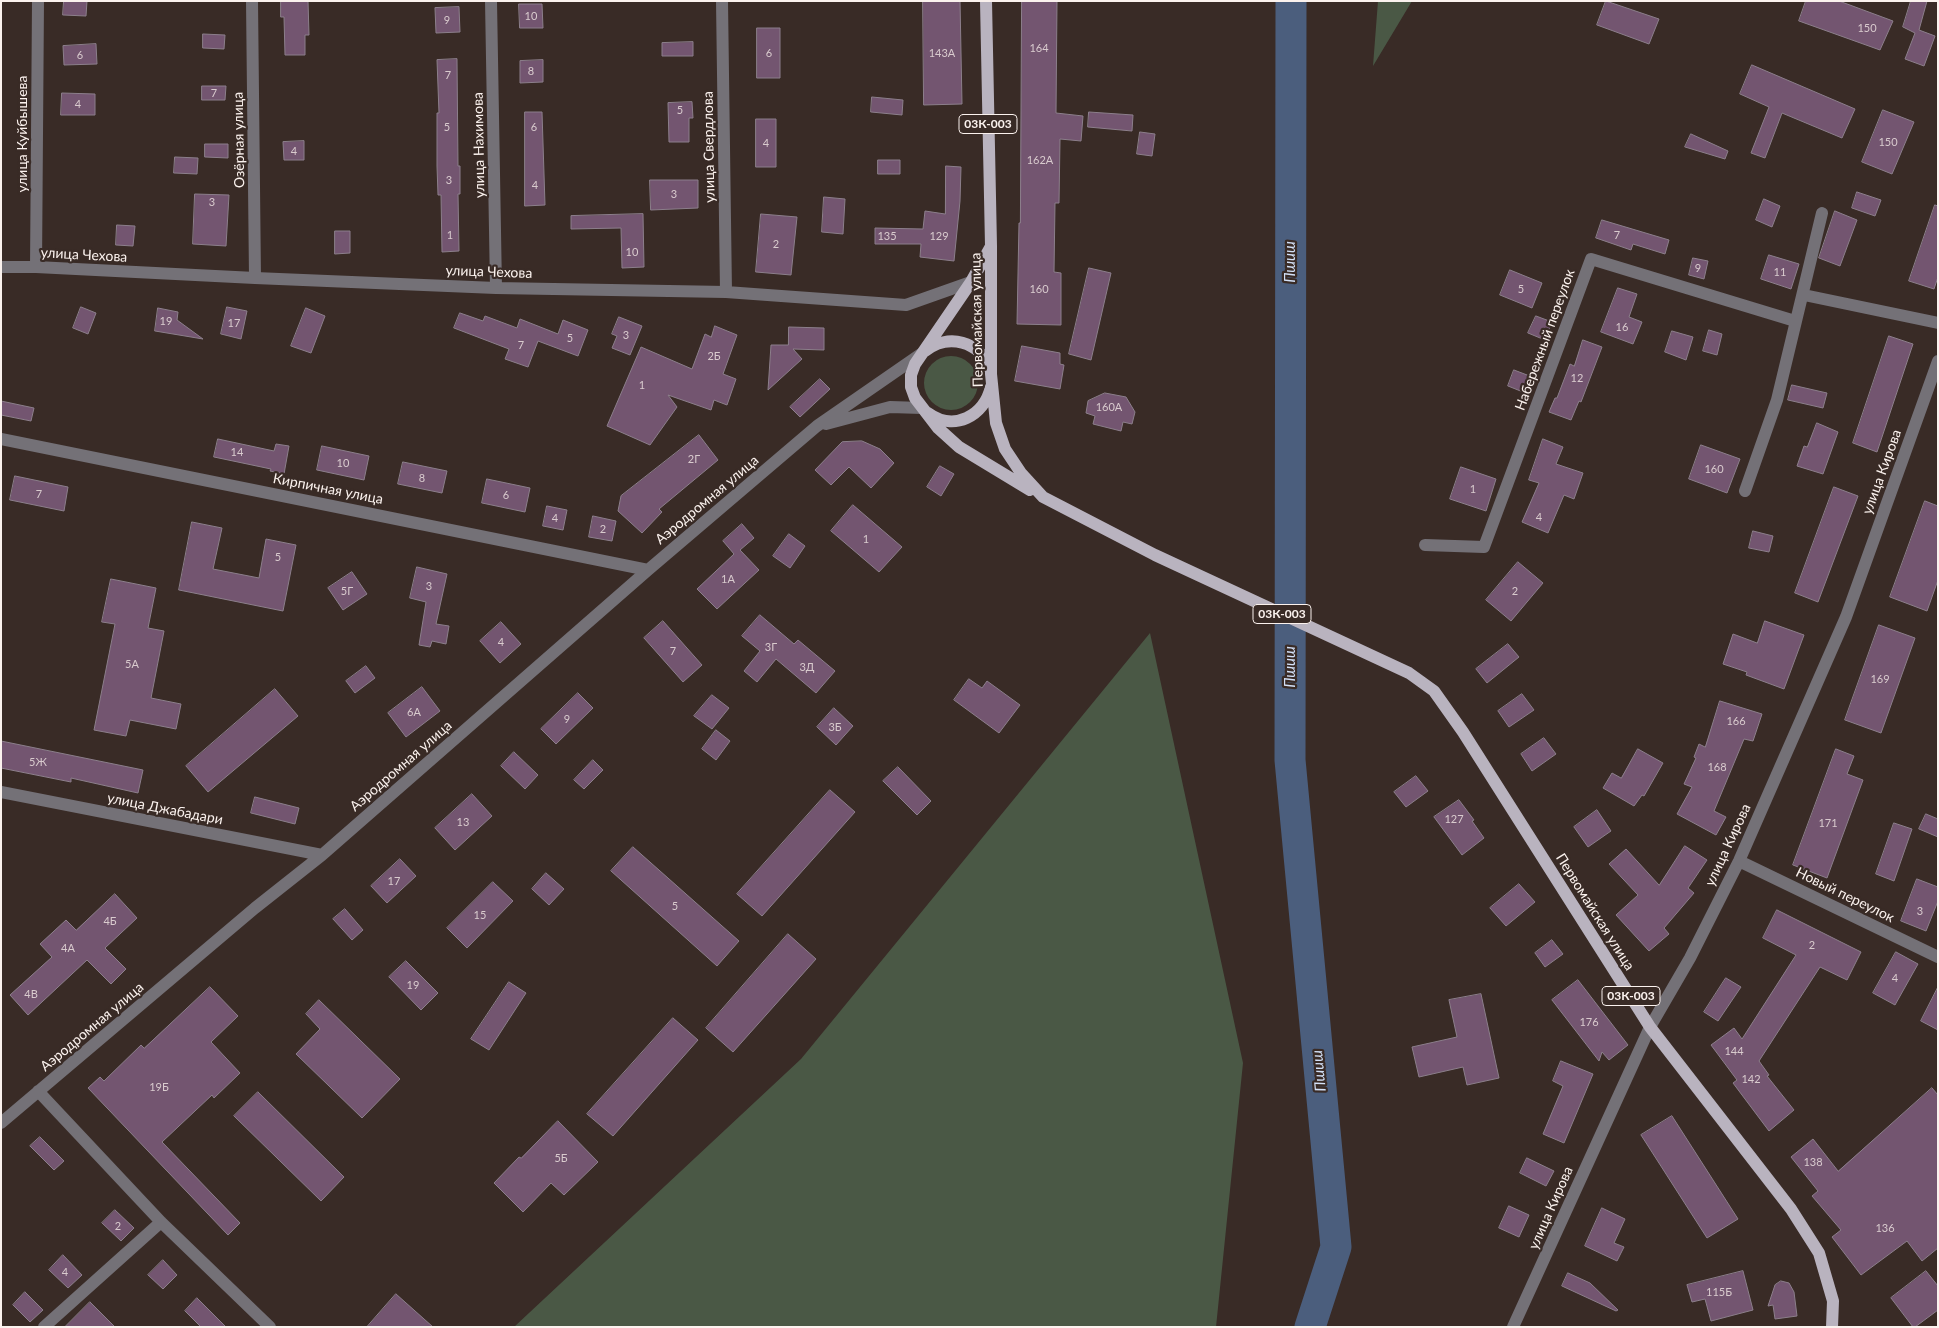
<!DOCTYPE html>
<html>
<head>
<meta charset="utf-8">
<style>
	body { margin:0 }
	#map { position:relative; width:1939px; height:1328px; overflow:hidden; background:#392b26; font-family:Lato,sans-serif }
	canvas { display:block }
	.frame { position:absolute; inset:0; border:2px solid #fbf2ee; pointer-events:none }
</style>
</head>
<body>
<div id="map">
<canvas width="1939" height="1328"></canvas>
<div class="frame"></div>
</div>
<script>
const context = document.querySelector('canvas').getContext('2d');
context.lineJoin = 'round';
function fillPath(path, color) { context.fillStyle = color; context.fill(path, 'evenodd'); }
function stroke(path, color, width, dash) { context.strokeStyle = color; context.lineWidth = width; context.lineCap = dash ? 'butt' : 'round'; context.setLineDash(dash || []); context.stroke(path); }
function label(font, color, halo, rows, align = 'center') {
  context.font = font + ' Lato,sans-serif'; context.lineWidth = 4.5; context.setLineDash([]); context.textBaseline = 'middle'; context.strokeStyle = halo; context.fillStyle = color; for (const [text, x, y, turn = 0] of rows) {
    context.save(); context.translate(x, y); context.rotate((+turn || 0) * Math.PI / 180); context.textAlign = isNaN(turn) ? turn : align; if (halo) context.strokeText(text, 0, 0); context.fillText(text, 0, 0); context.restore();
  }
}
fillPath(new Path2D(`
	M 1378,1 L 1412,1 L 1373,66 Z
	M924 383a27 27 0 1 1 54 0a27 27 0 1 1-54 0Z
	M 1150,633 L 1243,1063 L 1216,1327 L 514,1327 L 801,1059 Z`), '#4a5845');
stroke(new Path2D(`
	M 1291,1 L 1290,760 L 1336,1247 L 1310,1327`), '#4b5e7d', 31);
const building = new Path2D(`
	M 64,1 L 87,1 L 86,16 L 63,15 Z
	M 281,1 L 308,1 L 309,35 L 305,35 L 305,55 L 285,55 L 284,17 L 281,17 Z
	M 923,1 L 960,1 L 962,104 L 924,105 Z
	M 1022,1 L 1057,1 L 1056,113 L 1083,116 L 1081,141 L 1060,139 L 1059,203 L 1055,203 L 1054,272 L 1061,273 L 1061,325 L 1017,324 L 1019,223 L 1020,223 Z
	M 1606,1 L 1659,19 L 1649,44 L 1597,25 Z
	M 1806,1 L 1839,1 L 1893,21 L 1880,50 L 1799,21 Z
	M 1911,1 L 1927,1 L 1919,30 L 1935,36 L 1924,66 L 1905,59 L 1915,33 L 1903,27 Z
	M 519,4 L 542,4 L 543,28 L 520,28 Z
	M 459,7 L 460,32 L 436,33 L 435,8 Z
	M 757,28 L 780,28 L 780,78 L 757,78 Z
	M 203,34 L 225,35 L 224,49 L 203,48 Z
	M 693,42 L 693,56 L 662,56 L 662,43 Z
	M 96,44 L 97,64 L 64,65 L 63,46 Z
	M 457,59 L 458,166 L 460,166 L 460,194 L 458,194 L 459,251 L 442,252 L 441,195 L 438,195 L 437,166 L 437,113 L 439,113 L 437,60 Z
	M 543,60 L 543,82 L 520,83 L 520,61 Z
	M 1752,65 L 1855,109 L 1842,138 L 1782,113 L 1765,158 L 1751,153 L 1769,107 L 1740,94 Z
	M 202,86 L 226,86 L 225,100 L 202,100 Z
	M 62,93 L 95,94 L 95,115 L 61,115 Z
	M 872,97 L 903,100 L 902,115 L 871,112 Z
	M 692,102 L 693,118 L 689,118 L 689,142 L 669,142 L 668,103 Z
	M 1883,110 L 1914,122 L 1892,174 L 1862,162 Z
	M 525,112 L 542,112 L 545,205 L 525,206 Z
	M 1089,112 L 1133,115 L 1132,131 L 1088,127 Z
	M 756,119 L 776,119 L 776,167 L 756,167 Z
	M 1140,132 L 1155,134 L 1152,156 L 1137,154 Z
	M 1691,134 L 1728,151 L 1725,159 L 1685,147 Z
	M 304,141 L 304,160 L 284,160 L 283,142 Z
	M 205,144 L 228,144 L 228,158 L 205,157 Z
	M 175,157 L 198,158 L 197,174 L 174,173 Z
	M 878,160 L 900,160 L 900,174 L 878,174 Z
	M 946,166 L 961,167 L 960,201 L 954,261 L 920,257 L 921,244 L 875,244 L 875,228 L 923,229 L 925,211 L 945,214 Z
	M 650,180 L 698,180 L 698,208 L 651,210 Z
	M 1857,192 L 1881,200 L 1875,216 L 1852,208 Z
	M 195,194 L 229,195 L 226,246 L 193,244 Z
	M 824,197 L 845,199 L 843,234 L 822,232 Z
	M 1764,199 L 1780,206 L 1772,227 L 1756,220 Z
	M 1935,205 L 1938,206 L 1938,277 L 1934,289 L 1909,281 Z
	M 1835,211 L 1857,220 L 1840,266 L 1819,258 Z
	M 643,214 L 644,267 L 622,268 L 621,228 L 571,229 L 571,216 Z
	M 761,214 L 797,217 L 791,275 L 756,272 Z
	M 1602,220 L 1669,240 L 1665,254 L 1633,244 L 1631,250 L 1596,238 Z
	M 117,225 L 135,226 L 133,246 L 116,245 Z
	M 335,231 L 350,231 L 350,253 L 335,254 Z
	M 1769,255 L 1799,264 L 1791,289 L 1761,279 Z
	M 1693,258 L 1708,261 L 1704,279 L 1689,275 Z
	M 1089,268 L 1111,273 L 1091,360 L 1069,354 Z
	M 1510,270 L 1542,283 L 1532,308 L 1500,295 Z
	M 1618,288 L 1637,294 L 1629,317 L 1642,322 L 1633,344 L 1601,332 Z
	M 81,307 L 96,313 L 88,334 L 73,328 Z
	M 227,307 L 247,311 L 241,339 L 221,334 Z
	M 158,308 L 178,312 L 177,320 L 203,339 L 155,331 Z
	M 306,308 L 325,316 L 311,353 L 291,346 Z
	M 460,313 L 483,321 L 485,316 L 517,328 L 520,319 L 558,334 L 563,320 L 588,330 L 578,356 L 538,341 L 528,367 L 505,359 L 509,349 L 454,328 Z
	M 1536,316 L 1552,322 L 1545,340 L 1528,333 Z
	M 619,317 L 642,326 L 630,355 L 612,348 L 617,336 L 612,334 Z
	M 715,326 L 737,335 L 723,374 L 736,379 L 727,405 L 714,400 L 711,410 L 668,395 L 677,407 L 650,445 L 607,426 L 641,347 L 692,369 L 705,334 L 711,337 Z
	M 789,327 L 824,328 L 824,350 L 793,349 L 802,359 L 768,390 L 771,345 L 788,345 Z
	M 1709,330 L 1722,334 L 1717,355 L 1703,351 Z
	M 1672,331 L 1693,337 L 1686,360 L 1665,352 Z
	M 1889,336 L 1913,344 L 1877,452 L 1853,443 Z
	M 1583,340 L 1602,347 L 1581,402 L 1579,401 L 1571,420 L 1549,412 L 1555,398 L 1557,398 L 1570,364 L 1574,366 Z
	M 1022,346 L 1060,353 L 1060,364 L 1064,365 L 1060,389 L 1015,381 Z
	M 1514,370 L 1535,378 L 1528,394 L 1508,386 Z
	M 820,379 L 830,389 L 800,417 L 790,407 Z
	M 1792,385 L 1827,393 L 1823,408 L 1788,400 Z
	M 1105,393 L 1126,397 L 1135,412 L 1132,424 L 1123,422 L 1121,431 L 1093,424 L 1095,416 L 1086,413 L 1088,401 Z
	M 1,401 L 34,408 L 31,421 L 1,415 Z
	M 1817,423 L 1838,432 L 1823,474 L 1797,466 L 1804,446 L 1807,447 Z
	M 699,435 L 718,460 L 659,509 L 662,512 L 642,533 L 618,511 L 621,496 Z
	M 218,439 L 274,451 L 276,444 L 289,446 L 284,474 L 270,471 L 271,469 L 214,457 Z
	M 1543,439 L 1563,447 L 1556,464 L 1583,473 L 1574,499 L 1564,495 L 1548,533 L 1522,522 L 1539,483 L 1529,480 Z
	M 862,441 L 880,449 L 894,463 L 871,488 L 849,467 L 831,485 L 815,470 L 842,442 Z
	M 1701,445 L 1740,459 L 1727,493 L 1689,479 Z
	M 322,446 L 369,456 L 364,480 L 317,470 Z
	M 403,462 L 447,471 L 442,493 L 398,484 Z
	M 940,466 L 954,474 L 941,496 L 927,487 Z
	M 1461,467 L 1496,479 L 1486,511 L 1450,499 Z
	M 15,476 L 68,487 L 64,511 L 10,500 Z
	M 487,479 L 530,488 L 525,512 L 482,503 Z
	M 1834,487 L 1858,496 L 1818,602 L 1795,593 Z
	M 1925,501 L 1938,506 L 1938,580 L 1927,611 L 1890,597 Z
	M 853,505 L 902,547 L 879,572 L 831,531 Z
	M 547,506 L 567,510 L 563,530 L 543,526 Z
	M 593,516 L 616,521 L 612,541 L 589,537 Z
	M 192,522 L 222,528 L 213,569 L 259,578 L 266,539 L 296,545 L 283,611 L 179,590 Z
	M 742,524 L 754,538 L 740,550 L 759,570 L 717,609 L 697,589 L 734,554 L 723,541 Z
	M 1753,531 L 1773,536 L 1769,552 L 1749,548 Z
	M 789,534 L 805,546 L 790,568 L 773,556 Z
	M 1518,562 L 1543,583 L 1511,621 L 1486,600 Z
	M 417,567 L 447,574 L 436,624 L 449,626 L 446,644 L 432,641 L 430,647 L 419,645 L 426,602 L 410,598 Z
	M 352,572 L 367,594 L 343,610 L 328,588 Z
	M 111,579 L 156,588 L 148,628 L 164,631 L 151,698 L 181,704 L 176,729 L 130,720 L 126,736 L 94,730 L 115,624 L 102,622 Z
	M 760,615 L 794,644 L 798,640 L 835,671 L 816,693 L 776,659 L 757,682 L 744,671 L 760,651 L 742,636 Z
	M 663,621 L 702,665 L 683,682 L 644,638 Z
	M 1765,621 L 1804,635 L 1784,689 L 1746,675 L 1747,672 L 1723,664 L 1733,634 L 1757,643 Z
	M 501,622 L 521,644 L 500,663 L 480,641 Z
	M 1879,625 L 1915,638 L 1881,733 L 1845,720 Z
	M 1508,644 L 1519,657 L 1487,683 L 1476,669 Z
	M 366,666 L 375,678 L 355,693 L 346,681 Z
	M 969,679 L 982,688 L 987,681 L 1020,705 L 999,733 L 954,700 Z
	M 422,687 L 440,711 L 406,737 L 388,713 Z
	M 275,689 L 298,716 L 208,792 L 186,766 Z
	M 578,693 L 593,708 L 556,744 L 541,729 Z
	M 1522,694 L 1534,710 L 1509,727 L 1498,711 Z
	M 712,695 L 729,708 L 712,729 L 694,716 Z
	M 1720,701 L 1762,714 L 1753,741 L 1744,739 L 1714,811 L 1726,817 L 1716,835 L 1677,814 L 1692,787 L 1684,784 L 1696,758 L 1694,757 L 1699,744 L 1705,747 Z
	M 834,708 L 853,726 L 836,745 L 817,727 Z
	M 716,730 L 730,741 L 716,760 L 702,749 Z
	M 1544,738 L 1556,754 L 1532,771 L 1521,754 Z
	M 1,741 L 143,770 L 138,793 L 71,778 L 71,782 L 1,768 Z
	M 1638,749 L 1663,763 L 1644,796 L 1642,795 L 1634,806 L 1603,788 L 1612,773 L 1621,778 Z
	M 1836,749 L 1854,756 L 1847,774 L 1863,780 L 1827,878 L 1793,865 Z
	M 514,752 L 538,775 L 525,789 L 501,766 Z
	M 593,760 L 603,770 L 584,789 L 574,780 Z
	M 898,767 L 931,801 L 917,815 L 883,781 Z
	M 1416,776 L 1428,791 L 1406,807 L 1394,792 Z
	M 830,790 L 855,812 L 762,916 L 737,894 Z
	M 472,794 L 492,816 L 455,850 L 435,828 Z
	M 255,797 L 299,808 L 295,824 L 251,813 Z
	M 1459,800 L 1474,820 L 1472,821 L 1484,838 L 1462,855 L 1434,817 Z
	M 1597,810 L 1611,831 L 1588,847 L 1574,827 Z
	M 1926,814 L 1938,819 L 1938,837 L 1919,829 Z
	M 1894,823 L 1912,829 L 1894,881 L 1876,874 Z
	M 1685,846 L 1707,860 L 1688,888 L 1694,893 L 1664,928 L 1669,934 L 1649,951 L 1616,915 L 1638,895 L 1609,864 L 1626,849 L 1659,885 Z
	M 633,847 L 739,941 L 717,966 L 611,871 Z
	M 400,859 L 416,876 L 387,903 L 371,886 Z
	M 546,873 L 564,889 L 549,905 L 532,889 Z
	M 1917,879 L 1938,887 L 1938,901 L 1926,931 L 1901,921 Z
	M 493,882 L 513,901 L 467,948 L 447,928 Z
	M 1519,884 L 1535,902 L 1506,926 L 1490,908 Z
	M 115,894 L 137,918 L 105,948 L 126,969 L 111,984 L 87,960 L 28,1015 L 10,995 L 52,957 L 40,944 L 66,920 L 76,930 Z
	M 345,909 L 363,930 L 352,940 L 333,919 Z
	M 1777,910 L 1861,952 L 1847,980 L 1820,967 L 1759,1061 L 1769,1075 L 1767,1076 L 1794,1110 L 1769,1131 L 1733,1083 L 1737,1080 L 1711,1045 L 1734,1028 L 1742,1039 L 1796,955 L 1763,938 Z
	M 788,934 L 816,959 L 733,1052 L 706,1028 Z
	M 1552,940 L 1563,954 L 1545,967 L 1535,953 Z
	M 1896,952 L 1918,964 L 1895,1005 L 1873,993 Z
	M 406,961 L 438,993 L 421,1010 L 389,977 Z
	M 1726,978 L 1741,987 L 1718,1021 L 1704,1012 Z
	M 1578,980 L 1628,1045 L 1609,1060 L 1602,1052 L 1599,1061 L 1552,1000 Z
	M 509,982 L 526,993 L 489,1050 L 471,1039 Z
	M 210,987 L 238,1016 L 211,1042 L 240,1073 L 214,1098 L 212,1095 L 162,1142 L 240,1223 L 228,1235 L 88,1088 L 100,1077 L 104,1081 L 141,1045 L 144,1048 Z
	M 1938,987 L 1938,1030 L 1921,1021 Z
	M 1481,994 L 1499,1078 L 1467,1085 L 1463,1067 L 1419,1077 L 1412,1047 L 1457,1037 L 1449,1000 Z
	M 319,1000 L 400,1079 L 362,1118 L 296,1054 L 320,1029 L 306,1014 Z
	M 673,1018 L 698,1040 L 613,1136 L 587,1114 Z
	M 1561,1061 L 1593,1074 L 1564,1143 L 1543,1134 L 1563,1086 L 1553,1081 Z
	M 1932,1088 L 1938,1095 L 1938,1248 L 1922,1261 L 1907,1241 L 1861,1275 L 1832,1237 L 1841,1230 L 1812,1196 L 1818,1191 L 1791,1157 L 1813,1139 L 1838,1171 Z
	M 258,1092 L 344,1177 L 321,1201 L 234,1116 Z
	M 1672,1116 L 1738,1219 L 1707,1238 L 1641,1135 Z
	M 558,1121 L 598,1162 L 564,1195 L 551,1183 L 523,1212 L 494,1183 L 519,1157 L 521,1158 Z
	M 40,1137 L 64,1161 L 54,1170 L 30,1146 Z
	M 1527,1158 L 1554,1171 L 1546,1186 L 1520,1173 Z
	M 1509,1206 L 1529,1215 L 1519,1237 L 1499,1228 Z
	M 1602,1208 L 1625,1219 L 1614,1243 L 1624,1247 L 1617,1261 L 1585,1246 Z
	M 115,1210 L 134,1228 L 121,1241 L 102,1223 Z
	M 63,1255 L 82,1275 L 68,1288 L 49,1270 Z
	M 163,1260 L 177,1275 L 163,1289 L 148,1275 Z
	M 1743,1271 L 1753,1310 L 1711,1321 L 1705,1299 L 1692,1302 L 1687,1285 Z
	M 1926,1271 L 1938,1286 L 1938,1310 L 1915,1327 L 1913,1327 L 1891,1298 Z
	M 1568,1273 L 1590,1283 L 1618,1310 L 1616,1311 L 1562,1286 Z
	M 1781,1281 L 1789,1283 L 1794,1292 L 1797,1316 L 1775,1319 L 1773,1305 L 1768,1306 L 1775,1285 Z
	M 25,1292 L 43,1310 L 30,1322 L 13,1305 Z
	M 396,1294 L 433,1327 L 367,1327 Z
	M 197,1298 L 226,1327 L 201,1327 L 185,1311 Z
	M 90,1302 L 115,1327 L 65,1327 Z`);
fillPath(building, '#735570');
stroke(building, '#8c7f8b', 1);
stroke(new Path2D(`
	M 252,1 L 255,278
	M 491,1 L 496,288
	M 722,1 L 726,292
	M 1,267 L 36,267 L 255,278 L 496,288 L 726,292 L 906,305 L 971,282
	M 36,267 L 38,1
	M 1804,295 L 1938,323
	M 826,424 L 890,407 L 922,408
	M 1,439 L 648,570
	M 1745,491 L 1777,400 L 1822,213
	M 1425,545 L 1484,547 L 1591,259 L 1795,321
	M 1,792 L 322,855
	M 1739,861 L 1938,957
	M 38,1091 L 161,1222 L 270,1327
	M 1,1123 L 255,908 L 322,855 L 648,570 L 817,426 L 921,354
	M 44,1327 L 161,1222
	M 1513,1327 L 1650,1027 L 1690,958 L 1739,861 L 1846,617 L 1938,361`), '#747177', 12);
stroke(new Path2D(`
	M 986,1 L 991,246 L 991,374 L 996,423 L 1005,449 L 1021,473 L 1043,497 L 1155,555 L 1409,673 L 1434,691 L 1463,732 L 1650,1027 L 1791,1209 L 1819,1253 L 1833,1301 L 1832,1327
	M 990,248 L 971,282 L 915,364 L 911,375 L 911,387 L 915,398 L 938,428 L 959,447 L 1030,490
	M 925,351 C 948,333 980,341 990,369
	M 928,413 C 954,432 984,416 991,387`), '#b9b3bf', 12);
label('11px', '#d9cbce', null, [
	["10",531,16],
	["9",447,20],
	["150",1867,28],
	["164",1039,48],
	["6",769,53],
	["143А",942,53],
	["6",80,55],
	["8",531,71],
	["7",448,75],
	["7",214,93],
	["4",78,104],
	["5",680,110],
	["5",447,127],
	["6",534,127],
	["150",1888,142],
	["4",766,143],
	["4",294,151],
	["162А",1040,160],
	["3",449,180],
	["4",535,185],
	["3",674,194],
	["3",212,202],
	["1",450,235],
	["7",1617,235],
	["135",887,236],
	["129",939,236],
	["2",776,244],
	["10",632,252],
	["9",1698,268],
	["11",1780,272],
	["160",1039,289],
	["5",1521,289],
	["19",166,321],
	["17",234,323],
	["16",1622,327],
	["3",626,335],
	["5",570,338],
	["7",521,345],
	["2Б",714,356],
	["12",1577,378],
	["1",642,385],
	["160А",1109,407],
	["14",237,452],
	["2Г",694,459],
	["10",343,463],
	["160",1714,469],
	["8",422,478],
	["1",1473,489],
	["7",39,494],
	["6",506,495],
	["4",1539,517],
	["4",555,518],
	["2",603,529],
	["1",866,539],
	["5",278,557],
	["1А",728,579],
	["3",429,586],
	["5Г",347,591],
	["2",1515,591],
	["4",501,642],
	["3Г",771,647],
	["7",673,651],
	["5А",132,664],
	["3Д",807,667],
	["169",1880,679],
	["6А",414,712],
	["9",567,719],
	["166",1736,721],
	["3Б",835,727],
	["5Ж",38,762],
	["168",1717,767],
	["127",1454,819],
	["13",463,822],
	["171",1828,823],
	["17",394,881],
	["5",675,906],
	["3",1920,911],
	["15",480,915],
	["4Б",110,921],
	["2",1812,945],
	["4А",68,948],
	["4",1895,978],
	["19",413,985],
	["4В",31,994],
	["176",1589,1022],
	["144",1734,1051],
	["142",1751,1079],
	["19Б",159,1087],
	["5Б",561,1158],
	["138",1813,1162],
	["2",118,1226],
	["136",1885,1228],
	["4",65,1272],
	["115Б",1719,1292]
]);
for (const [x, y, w] of [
	[988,124,58],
	[1282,614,58],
	[1631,996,58]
]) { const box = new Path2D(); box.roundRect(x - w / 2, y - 9.5, w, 19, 4); context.fillStyle = '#392b26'; context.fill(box); stroke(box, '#fbf2ee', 1); }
label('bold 12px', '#fbf2ee', null, [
	["03К-003",988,124],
	["03К-003",1282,614],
	["03К-003",1631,996]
]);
label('14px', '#fbf2ee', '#392b26', [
	["улица Куйбышева",22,134,-90],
	["Озёрная улица",239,140,-91],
	["улица Нахимова",479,145,-91],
	["улица Свердлова",709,147,-91],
	["улица Чехова",84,255,3],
	["улица Чехова",489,272,2],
	["Первомайская улица",977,320,-91],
	["Набережный переулок",1545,340,-70],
	["улица Кирова",1882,472,-70],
	["Кирпичная улица",328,489,11],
	["Аэродромная улица",707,500,-40],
	["Аэродромная улица",401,766,-41],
	["улица Джабадари",165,809,11],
	["улица Кирова",1728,845,-65],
	["Новый переулок",1845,895,26],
	["Первомайская улица",1595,912,58],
	["Аэродромная улица",92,1027,-40],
	["улица Кирова",1551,1208,-66]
]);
label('italic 15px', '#d3e1f8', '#392b26', [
	["Пшиш",1290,262,-90],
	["Пшиш",1290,667,-90],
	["Пшиш",1319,1071,-95]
]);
</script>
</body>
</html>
